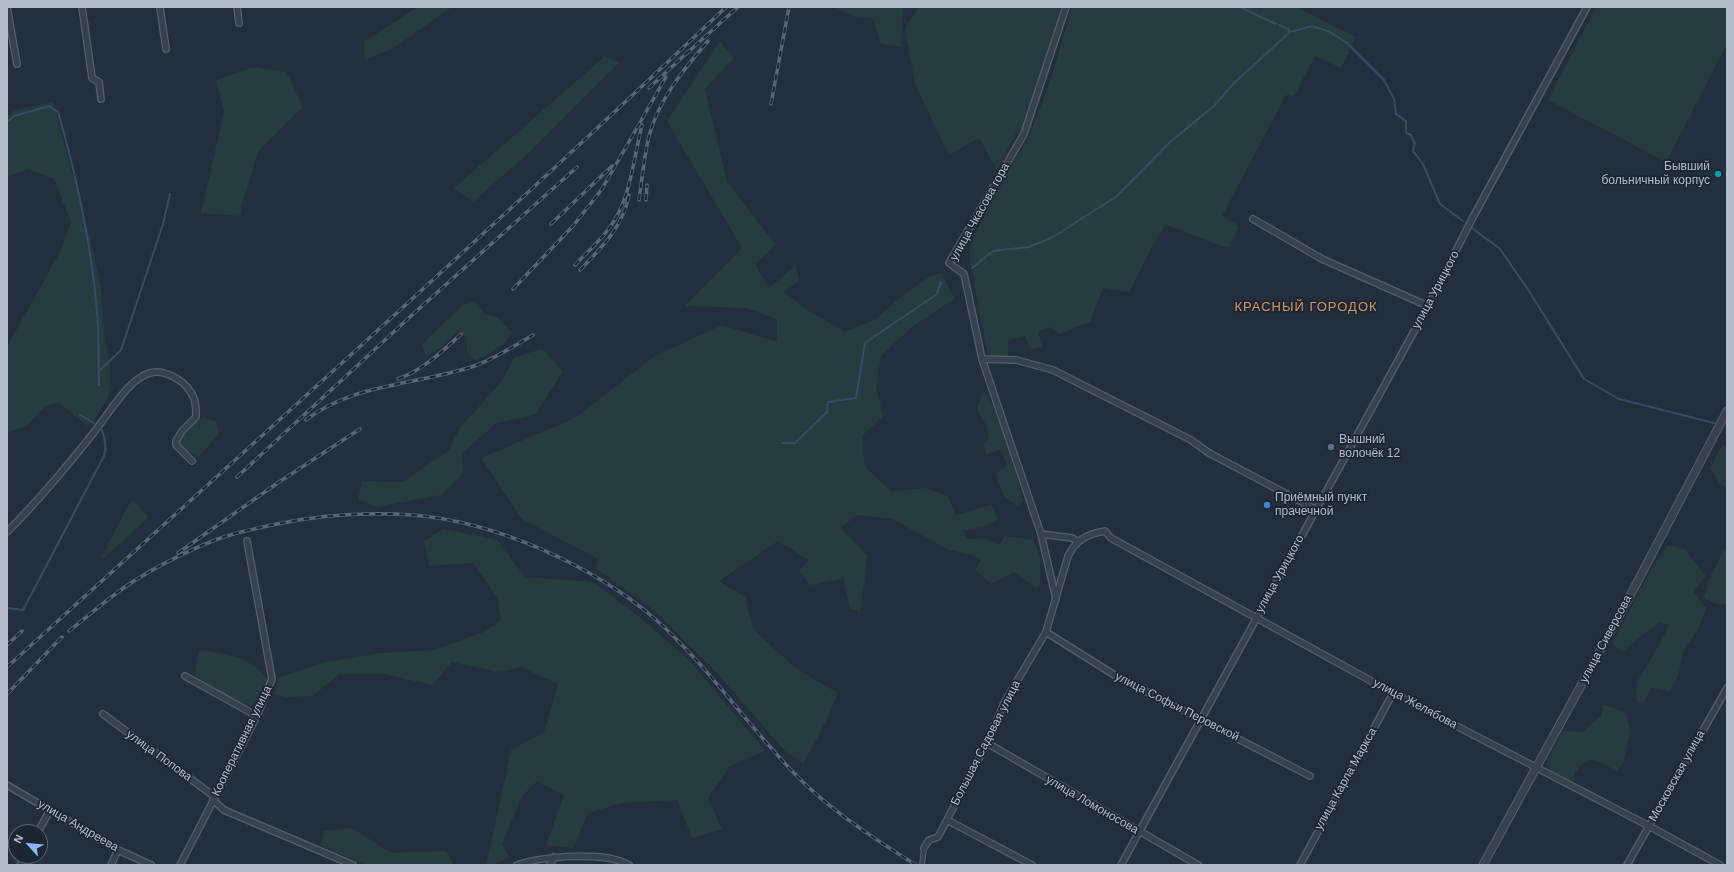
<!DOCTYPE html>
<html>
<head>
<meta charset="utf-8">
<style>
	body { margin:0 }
	#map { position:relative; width:1734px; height:872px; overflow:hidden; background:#242f3e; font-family:Arial,sans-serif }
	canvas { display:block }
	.frame { position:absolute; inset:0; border:8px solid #b4bcc9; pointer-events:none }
	.north { position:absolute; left:8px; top:824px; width:40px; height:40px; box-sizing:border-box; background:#1d2633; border:1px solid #59626f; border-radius:50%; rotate:297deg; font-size:11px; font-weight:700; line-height:16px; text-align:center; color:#b4bcc9 }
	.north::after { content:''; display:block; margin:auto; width:14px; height:18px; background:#8ab4f8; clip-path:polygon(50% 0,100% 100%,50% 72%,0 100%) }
</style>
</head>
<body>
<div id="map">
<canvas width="1734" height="872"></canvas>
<div class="frame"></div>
<div class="north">N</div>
</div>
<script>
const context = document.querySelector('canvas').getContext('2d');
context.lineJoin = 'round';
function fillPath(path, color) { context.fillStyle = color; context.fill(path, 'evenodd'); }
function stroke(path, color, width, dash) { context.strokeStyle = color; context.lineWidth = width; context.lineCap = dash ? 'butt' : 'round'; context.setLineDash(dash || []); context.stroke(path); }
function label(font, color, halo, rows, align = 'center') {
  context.font = font + ' Arial,sans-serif'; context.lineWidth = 3.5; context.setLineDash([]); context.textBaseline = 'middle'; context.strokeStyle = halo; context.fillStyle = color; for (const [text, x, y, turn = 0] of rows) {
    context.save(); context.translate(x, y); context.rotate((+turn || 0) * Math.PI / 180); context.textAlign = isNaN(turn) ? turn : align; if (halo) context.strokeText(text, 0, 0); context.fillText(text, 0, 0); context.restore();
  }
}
fillPath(new Path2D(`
	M 417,7 L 452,7 L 394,48 L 365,60 L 364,42 Z
	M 834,7 L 903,7 L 901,47 L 881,44 L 873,18 L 853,16 Z
	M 919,7 L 1063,7 C 1051,49 1039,93 1020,133 L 1016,133 L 997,170 L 979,138 L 949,155 L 915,84 L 905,28 Z
	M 1072,7 L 1297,7 L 1356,37 L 1341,68 L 1315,56 L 1294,96 L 1286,95 L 1222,216 L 1239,226 L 1228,248 L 1166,225 L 1154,243 L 1129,292 L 1103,288 L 1090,322 L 1060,334 L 1050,327 L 1038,332 L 1042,346 L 1031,350 L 1025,336 L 1008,340 L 1008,356 L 991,356 L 987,352 L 969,254 L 972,240 L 1003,180 L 1028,139 L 1051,79 Z
	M 1596,7 L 1727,7 L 1727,44 L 1666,162 L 1548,100 Z
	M 720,41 L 734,58 L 705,88 L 727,182 L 776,245 L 755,264 L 769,288 L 795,266 L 800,280 L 784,292 L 810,312 L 845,331 L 875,320 L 903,295 L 931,276 L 942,273 L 954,299 L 912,327 L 881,356 L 876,386 L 883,416 L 862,436 L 865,467 L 891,491 L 927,488 L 947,496 L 956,515 L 991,505 L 998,519 L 984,527 L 963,530 L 967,539 L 984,538 L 999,545 L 1005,536 L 1033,540 L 1040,556 L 1040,586 L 1035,588 L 1014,572 L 991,584 L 975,570 L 981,560 L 972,555 L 949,550 L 892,519 L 857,515 L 840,528 L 867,555 L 865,578 L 860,612 L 850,609 L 844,579 L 810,585 L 799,570 L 809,560 L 778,541 L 719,581 L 745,597 L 753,629 L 795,668 L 838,693 L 826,721 L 803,764 L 785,751 L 716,672 L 656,612 L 596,568 L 598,559 L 522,519 L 481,458 L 573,419 L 655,356 L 722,325 L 777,342 L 777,319 L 746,308 L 685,306 L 742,248 L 667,121 Z
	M 605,56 L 619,63 L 523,158 L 473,202 L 454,188 Z
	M 252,67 L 286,72 L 303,107 L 259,150 L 242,203 L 240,216 L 201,213 L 224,111 L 216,81 Z
	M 53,102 L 93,250 L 101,290 L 105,341 L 110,365 L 111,378 L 108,398 L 90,426 L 88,426 L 59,403 C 41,405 40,414 28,424 C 23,428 13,430 7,433 L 7,347 L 60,252 L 71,222 L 54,179 L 27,169 L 7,177 L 7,117 L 14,111 Z
	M 474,302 L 486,315 L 497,317 L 512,333 C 501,349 492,353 474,361 L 467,351 L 467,338 L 459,330 L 441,347 L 426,356 L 422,344 L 463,305 Z
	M 542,349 L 563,371 L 535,415 L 496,423 L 462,454 L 463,473 L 441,495 L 377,507 L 358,500 L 362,481 L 403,482 L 449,450 L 460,428 L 501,382 L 515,357 Z
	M 984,391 C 1003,418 1014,468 1023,501 L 1018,507 L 1003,495 L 996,473 L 1007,466 L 1003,453 L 999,450 L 986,454 L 983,443 L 989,438 L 986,425 L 977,408 Z
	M 203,417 L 216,422 L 219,433 L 199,457 L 184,449 L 178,442 L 190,428 Z
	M 1722,445 L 1727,446 L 1727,487 L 1721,485 L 1710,468 Z
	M 132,499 L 149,517 L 103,559 L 101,557 Z
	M 443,529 L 497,540 L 525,577 L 593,582 L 642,619 L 690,661 L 765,751 L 730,766 L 708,798 L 722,829 L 692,838 L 677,800 L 622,803 L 588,813 L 573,848 L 546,845 L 564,795 L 537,781 L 522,796 L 502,844 L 510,858 L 492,865 L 486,865 L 511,750 L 544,732 L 558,684 L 521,667 L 499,672 L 452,662 L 432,685 L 384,674 L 339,674 L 313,696 L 285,697 L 275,694 L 278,678 L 321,663 L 381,653 L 433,650 L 484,632 L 501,620 L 497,597 L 473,563 L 429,566 L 424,541 Z
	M 1668,545 L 1684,549 L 1706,576 L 1693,591 L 1706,608 L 1699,628 L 1683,651 L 1678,676 L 1670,691 L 1652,688 L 1642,704 L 1636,699 L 1637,682 L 1661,642 L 1669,625 L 1659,622 L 1622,652 L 1612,643 L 1656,561 Z
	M 1723,551 L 1727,551 L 1727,605 L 1714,603 L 1704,598 L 1707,584 Z
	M 199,650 C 226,654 251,656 268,680 L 257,705 C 241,708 209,685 195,675 Z
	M 1603,704 L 1625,712 L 1630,729 L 1623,764 L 1616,771 L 1602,763 L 1591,759 L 1581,765 L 1574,774 L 1576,777 L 1573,782 L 1553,773 L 1546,764 L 1563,731 L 1582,732 L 1601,716 Z
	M 352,828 L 391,853 L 446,851 L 454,865 L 367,865 L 321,846 L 324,831 Z`), '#263c3f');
stroke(new Path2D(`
	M 1240,7 L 1276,24
	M 1279,25 L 1288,29 L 1290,32
	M 7,122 L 14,116 L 49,106 L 58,112 C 78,181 93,253 98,324 C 99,344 98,365 99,385
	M 1472,228 L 1500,249 L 1527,288 L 1584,379 L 1619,399 L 1714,423
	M 972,268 L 993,251 L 1029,247 L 1053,237 L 1117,196 L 1170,142 L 1214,106 L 1234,83 L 1290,32 L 1312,26 L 1330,32 L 1347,43 L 1384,80 L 1394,99 L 1396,114 L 1406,121 L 1406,133 L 1411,135 L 1415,144 L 1413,151 L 1423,164 L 1440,204 L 1463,221
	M 99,371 L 121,350 L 163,224 L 170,194
	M 80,415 L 94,423
	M 782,443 L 795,443 L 827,412 L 828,402 L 856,398 L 865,343 L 937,294 L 941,282
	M 7,608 L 23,610 L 104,456 C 107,447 105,439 102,430`), '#394c67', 2);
const pedestrian = new Path2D(`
	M 922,865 L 924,848`);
const minor = new Path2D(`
	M 7,7 L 17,64
	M 82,7 L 92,78 L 99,82 L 101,99
	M 160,7 L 166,49
	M 237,7 L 239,23
	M 1253,219 L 1322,259 L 1428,306
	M 982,359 L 1016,360 L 1053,370 L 1191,440 L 1209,453 L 1315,509
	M 7,532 C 37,502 64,470 91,436 C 105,419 116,399 132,384 C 136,380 145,374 150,373 C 164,369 183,380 190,391 C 196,399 196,408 196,417 L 182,431 L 176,441 L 176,445 L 192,461
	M 1041,534 L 1072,538 L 1077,541
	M 1056,599 L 1041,534 L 982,359 L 964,274 L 949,263 L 1024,134 L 1066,7
	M 1046,632 L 1116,676 L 1310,776
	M 185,676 L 257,716
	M 103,714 L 215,797
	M 987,743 L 1198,865
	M 7,785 L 118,850 L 151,865
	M 213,800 L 224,810 L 353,865
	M 947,820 L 1032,865
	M 38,832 L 50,810
	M 924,848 L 929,840 L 938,837 L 987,743 L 1004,703 L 1046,632 L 1068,556 C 1076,540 1087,534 1105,531 L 1111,538 L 1393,693 L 1649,826 L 1720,865
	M 20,865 L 25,856
	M 111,865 L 118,850
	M 180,865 L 257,716 L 272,679 L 247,541
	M 517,865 C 543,856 606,851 629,865
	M 550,865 L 554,857
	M 1121,865 L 1428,306 L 1472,219 L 1587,7
	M 1300,865 L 1393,693
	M 1627,865 L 1727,688`);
const tertiary = new Path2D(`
	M 1483,865 L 1631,594 L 1727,411`);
stroke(pedestrian, '#565f6c', 6);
stroke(minor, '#565f6c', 8);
stroke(tertiary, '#565f6c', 9);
stroke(pedestrian, '#38414e', 4);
stroke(minor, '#38414e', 5.5);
stroke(tertiary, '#38414e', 7);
const rail = new Path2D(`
	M 686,54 L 738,7
	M 649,88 L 690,50
	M 771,104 L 789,7
	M 639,200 C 642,179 644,157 649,136 C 659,99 684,69 708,41
	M 646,200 L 647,185
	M 551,224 L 612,166
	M 575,265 C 590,249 608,234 618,214 C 631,189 635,153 642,125
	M 580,270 C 602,247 623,227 629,195
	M 513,289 L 573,226 L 602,189 L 666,77
	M 398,379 C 423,370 443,351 461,334
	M 306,420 C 354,383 418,385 474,366 C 494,359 514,346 533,335
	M 237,477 L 412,315 L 577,167
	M 178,553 L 279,482 L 360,429
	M 69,631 C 88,616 105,601 125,587 C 151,569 189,550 218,539 C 237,532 257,528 277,524 C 321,515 367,512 412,515 C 494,521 592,565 654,618 C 711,668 752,733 806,785 C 839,816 878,841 916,865
	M 7,645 L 22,631
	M 7,667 C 248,448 490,231 726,7
	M 7,694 L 62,637`);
stroke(rail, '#5a6575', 3.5);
stroke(rail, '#1d2633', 2, [6]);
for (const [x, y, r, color] of [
	[1718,174,4,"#0f9aa8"],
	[1331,447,4,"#5c6f8a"],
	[1267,505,4,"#3f7fe0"]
]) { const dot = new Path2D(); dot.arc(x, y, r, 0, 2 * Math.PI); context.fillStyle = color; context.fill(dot); stroke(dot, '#1d2633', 1.5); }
label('12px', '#b4bcc9', '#1d2633', [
	["Бывший",1710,167,"right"],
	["больничный корпус",1710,181,"right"],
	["Вышний",1339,440],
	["волочёк 12",1339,454],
	["Приёмный пункт",1275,498],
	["прачечной",1275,512]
], 'left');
label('12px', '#b4bcc9', '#1d2633', [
	["улица Чкасова гора",980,212,-61],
	["улица Урицкого",1436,290,-62],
	["улица Урицкого",1280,574,-61],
	["улица Сиверсова",1606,639,-62],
	["улица Желябова",1415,704,28],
	["улица Софьи Перовской",1177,707,27],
	["Кооперативная улица",242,741,-64],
	["Большая Садовая улица",986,743,-63],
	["улица Попова",159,756,36],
	["Московская улица",1677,776,-61],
	["улица Карла Маркса",1346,779,-61],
	["улица Ломоносова",1092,805,30],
	["улица Андреева",78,826,30]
]);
context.letterSpacing = '1px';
label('13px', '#d59563', '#1d2633', [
	["КРАСНЫЙ ГОРОДОК",1306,307]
]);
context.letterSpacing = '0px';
</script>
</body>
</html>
